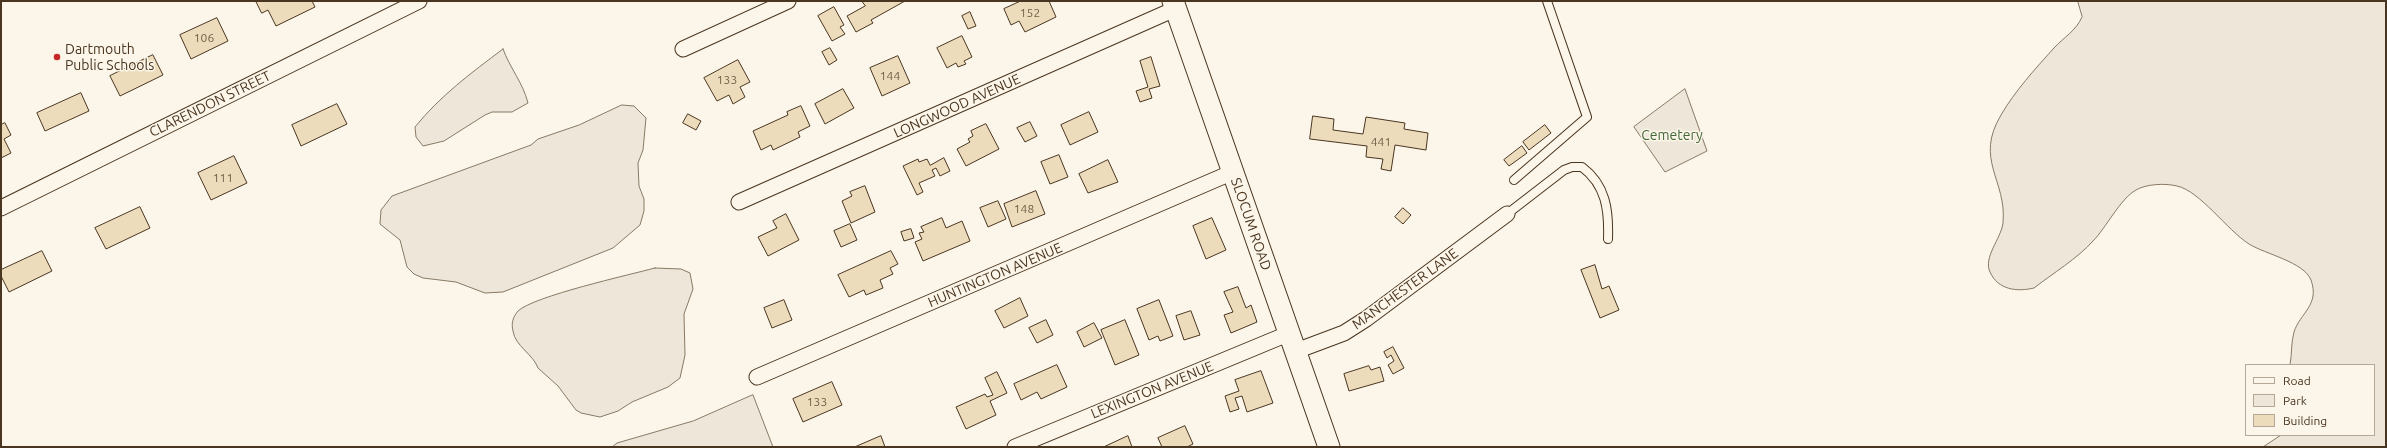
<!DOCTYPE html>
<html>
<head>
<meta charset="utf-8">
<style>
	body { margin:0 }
	#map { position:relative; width:2387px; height:448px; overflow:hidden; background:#fbf6e9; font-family:Ubuntu,sans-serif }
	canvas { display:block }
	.frame { position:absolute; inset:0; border:2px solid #4a3520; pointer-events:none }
	.legend { position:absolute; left:2245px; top:364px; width:130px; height:72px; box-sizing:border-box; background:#fbf6e9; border:1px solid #b4a999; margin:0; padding:5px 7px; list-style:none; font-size:12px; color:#4a3520 }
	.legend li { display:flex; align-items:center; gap:8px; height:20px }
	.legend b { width:20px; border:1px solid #b4a999 }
</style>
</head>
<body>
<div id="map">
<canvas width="2387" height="448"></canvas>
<div class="frame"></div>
<ul class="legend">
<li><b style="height:5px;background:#fbf6e9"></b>Road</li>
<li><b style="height:11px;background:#ede6d9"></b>Park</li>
<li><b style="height:11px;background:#ecdcbc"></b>Building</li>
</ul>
</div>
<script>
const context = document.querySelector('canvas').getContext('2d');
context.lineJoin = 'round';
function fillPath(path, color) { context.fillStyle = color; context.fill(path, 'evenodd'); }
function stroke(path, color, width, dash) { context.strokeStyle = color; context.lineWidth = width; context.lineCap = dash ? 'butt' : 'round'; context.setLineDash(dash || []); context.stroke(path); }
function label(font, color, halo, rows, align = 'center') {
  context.font = font + ' Ubuntu,sans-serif'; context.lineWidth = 3; context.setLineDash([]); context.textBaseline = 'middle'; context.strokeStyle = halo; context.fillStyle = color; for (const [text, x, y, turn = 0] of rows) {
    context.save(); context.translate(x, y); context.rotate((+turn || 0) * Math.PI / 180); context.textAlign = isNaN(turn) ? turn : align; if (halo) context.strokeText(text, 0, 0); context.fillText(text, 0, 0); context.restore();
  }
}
const green = new Path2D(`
	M 2078,1 L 2386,1 L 2386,447 L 2263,447 L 2281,435 L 2374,435 L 2374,365 L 2290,365 C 2292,354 2291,342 2294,332 C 2300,313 2320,305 2311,280 C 2304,262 2265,254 2249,244 C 2227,230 2200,191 2177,186 C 2165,183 2146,184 2136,190 C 2120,199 2106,228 2093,241 C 2078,258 2052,274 2034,288 C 2017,292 1998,290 1990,272 C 1983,257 2001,239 2003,223 C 2007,180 1974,160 2001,115 C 2015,91 2035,69 2054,48 C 2064,37 2076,31 2082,17 Z
	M 503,49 C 510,68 523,83 528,103 L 512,112 L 492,112 L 485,115 L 444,141 L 423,146 L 416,137 L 415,127 C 440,96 471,73 503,49 Z
	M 1685,89 L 1707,151 L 1665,172 L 1634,127 Z
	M 622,105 L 634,106 L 646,118 L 643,150 L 638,163 L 639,186 L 644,199 L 644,211 L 640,225 L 613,248 L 503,292 L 485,293 L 456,282 L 423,278 L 414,274 L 407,267 L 400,240 L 380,224 L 381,210 L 392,196 L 531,145 L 538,139 L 579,125 Z
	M 655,268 L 681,269 L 690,273 L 693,289 L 684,314 L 685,355 L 680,378 L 668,387 L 632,402 L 618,411 L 600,417 L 581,413 L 576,410 L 558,386 L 538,368 C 533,354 515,346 513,331 C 511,323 513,317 518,311 C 534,296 629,275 655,268 Z
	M 753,395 L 773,447 L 612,447 L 617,443 L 693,421 Z`);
fillPath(green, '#ede6d9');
stroke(green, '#887966', 1);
const building = new Path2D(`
	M 256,1 L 312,1 L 315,7 L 276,26 L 268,10 L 262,13 Z
	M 862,1 L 905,1 L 871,20 L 873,23 L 856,32 L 847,16 L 865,6 Z
	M 1021,1 L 1049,1 L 1056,17 L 1025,32 L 1019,21 L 1011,25 L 1004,9 Z
	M 834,7 L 844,25 L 840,27 L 845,34 L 832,41 L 818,16 Z
	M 970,12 L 976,26 L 968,29 L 962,16 Z
	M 217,18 L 228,41 L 191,59 L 180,35 Z
	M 962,36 L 972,57 L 964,61 L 966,64 L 958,67 L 956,63 L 947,68 L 937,48 Z
	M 830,48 L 837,60 L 829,65 L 822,52 Z
	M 153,55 L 163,75 L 120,96 L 110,76 Z
	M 898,56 L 910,83 L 882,96 L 870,68 Z
	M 1151,57 L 1160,86 L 1149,89 L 1152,98 L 1140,102 L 1136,91 L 1148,87 L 1140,61 Z
	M 738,60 L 750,82 L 740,87 L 745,97 L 733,104 L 729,95 L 717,101 L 704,78 Z
	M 843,89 L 854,108 L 825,124 L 815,104 Z
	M 81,93 L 89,111 L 45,131 L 37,113 Z
	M 337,104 L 347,124 L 301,146 L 292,125 Z
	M 801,106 L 810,126 L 798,132 L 800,137 L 773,150 L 771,145 L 761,150 L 753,131 L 788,115 L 787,112 Z
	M 1089,112 L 1098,132 L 1070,145 L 1061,125 Z
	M 688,114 L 701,121 L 696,130 L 683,123 Z
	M 1313,116 L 1334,119 L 1333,130 L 1363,134 L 1366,117 L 1405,123 L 1404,129 L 1428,133 L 1426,150 L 1395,145 L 1391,171 L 1381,169 L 1383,159 L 1366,157 L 1367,146 L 1310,139 Z
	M 1030,122 L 1037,136 L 1025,142 L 1017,128 Z
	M 5,123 L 11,135 L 4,139 L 11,153 L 1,158 L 1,125 Z
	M 986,124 L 999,149 L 966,166 L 957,149 L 970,142 L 968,139 L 973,136 L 971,131 Z
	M 1545,125 L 1551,133 L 1529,150 L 1523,142 Z
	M 1522,146 L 1527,153 L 1509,166 L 1504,160 Z
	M 1059,155 L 1068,177 L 1050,184 L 1041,162 Z
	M 234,156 L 247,183 L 211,200 L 198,173 Z
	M 944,158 L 950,171 L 940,176 L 936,168 L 932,170 L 935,176 L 919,183 L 923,192 L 917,195 L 903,166 L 918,159 L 919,162 L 927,159 L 930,165 Z
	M 1108,160 L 1118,182 L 1088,193 L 1079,174 Z
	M 865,186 L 875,212 L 851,223 L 842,201 L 852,196 L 850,192 Z
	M 1036,191 L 1045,214 L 1012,227 L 1004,204 Z
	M 998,201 L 1006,219 L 988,227 L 980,208 Z
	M 140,207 L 150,228 L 106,249 L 95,228 Z
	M 1403,208 L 1411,215 L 1403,224 L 1395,217 Z
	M 786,214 L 799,240 L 768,256 L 758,237 L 777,228 L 773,221 Z
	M 942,218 L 946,228 L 962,221 L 970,241 L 923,261 L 915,242 L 922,239 L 919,233 L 924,232 L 921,227 Z
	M 1212,218 L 1226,250 L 1206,259 L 1193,226 Z
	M 850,224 L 857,240 L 841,247 L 834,231 Z
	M 911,229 L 914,238 L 904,241 L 901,232 Z
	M 42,251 L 52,271 L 9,292 L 1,276 L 1,270 Z
	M 891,251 L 898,264 L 890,268 L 893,274 L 880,280 L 883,288 L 866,295 L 864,290 L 849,297 L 838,275 Z
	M 1595,265 L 1602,289 L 1609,286 L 1619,310 L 1600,318 L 1581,270 Z
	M 1238,287 L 1246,308 L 1251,305 L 1257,322 L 1231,333 L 1224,315 L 1233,312 L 1224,292 Z
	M 1020,298 L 1028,316 L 1004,328 L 995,311 Z
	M 784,300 L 792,320 L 772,328 L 764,308 Z
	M 1159,300 L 1173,336 L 1160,341 L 1158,336 L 1149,340 L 1137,309 Z
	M 1191,311 L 1200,335 L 1184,340 L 1176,316 Z
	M 1046,320 L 1053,335 L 1037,343 L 1029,328 Z
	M 1125,320 L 1139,355 L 1115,365 L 1101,330 Z
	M 1094,323 L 1102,338 L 1084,347 L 1077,332 Z
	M 1393,347 L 1404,368 L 1393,374 L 1388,365 L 1394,361 L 1391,355 L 1387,358 L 1384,352 Z
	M 1057,365 L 1067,387 L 1041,399 L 1037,392 L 1021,400 L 1014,384 Z
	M 1369,366 L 1371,370 L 1380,367 L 1384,381 L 1349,391 L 1344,374 Z
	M 1261,371 L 1273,403 L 1247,412 L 1242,396 L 1235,398 L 1239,409 L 1230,412 L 1225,396 L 1239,391 L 1235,380 Z
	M 997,372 L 1007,393 L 990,401 L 996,415 L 966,429 L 956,407 L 985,394 L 987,397 L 993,395 L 985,378 Z
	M 832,382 L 842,405 L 803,422 L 793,399 Z
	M 1185,426 L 1193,444 L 1187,447 L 1162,447 L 1158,438 Z
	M 881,436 L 885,447 L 855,447 Z
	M 1128,436 L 1132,447 L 1104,447 Z`);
fillPath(building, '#ecdcbc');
stroke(building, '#4a3520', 1);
const service = new Path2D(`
	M 1514,180 L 1587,117 L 1547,1
	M 1507,214 L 1564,170 L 1572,167 L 1582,167 C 1606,185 1609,210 1608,239`);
const minor = new Path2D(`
	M 683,49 L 788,1
	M 739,202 L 1175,9
	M 1,208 L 419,1
	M 1296,351 L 1344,333 L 1366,319 L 1507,214
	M 757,377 L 1233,172
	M 1015,447 L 1290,333`);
const secondary = new Path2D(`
	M 1173,1 L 1329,447`);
stroke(service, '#4a3520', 10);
stroke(minor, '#4a3520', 17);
stroke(secondary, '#4a3520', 23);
stroke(service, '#fbf6e9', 8);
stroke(minor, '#fbf6e9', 15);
stroke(secondary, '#fbf6e9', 21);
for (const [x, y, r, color] of [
	[57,57,4,"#c62828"]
]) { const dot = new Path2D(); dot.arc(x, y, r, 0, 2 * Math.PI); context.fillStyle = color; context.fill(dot); stroke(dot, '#fbf6e9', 1.5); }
label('12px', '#725f47', null, [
	["152",1030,13],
	["106",204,38],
	["144",890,76],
	["133",727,80],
	["441",1381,142],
	["111",223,178],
	["148",1024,209],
	["133",817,402]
]);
label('14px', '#4a3520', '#fbf6e9', [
	["Dartmouth",65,49],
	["Public Schools",65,65]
], 'left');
label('14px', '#4a3520', '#fbf6e9', [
	["CLARENDON STREET",210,104,-26],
	["LONGWOOD AVENUE",957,106,-24],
	["SLOCUM ROAD",1251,224,71],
	["HUNTINGTON AVENUE",995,275,-23],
	["MANCHESTER LANE",1405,289,-36],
	["LEXINGTON AVENUE",1152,390,-22]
]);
label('14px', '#436837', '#fbf6e9', [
	["Cemetery",1672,135]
]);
</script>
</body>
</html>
